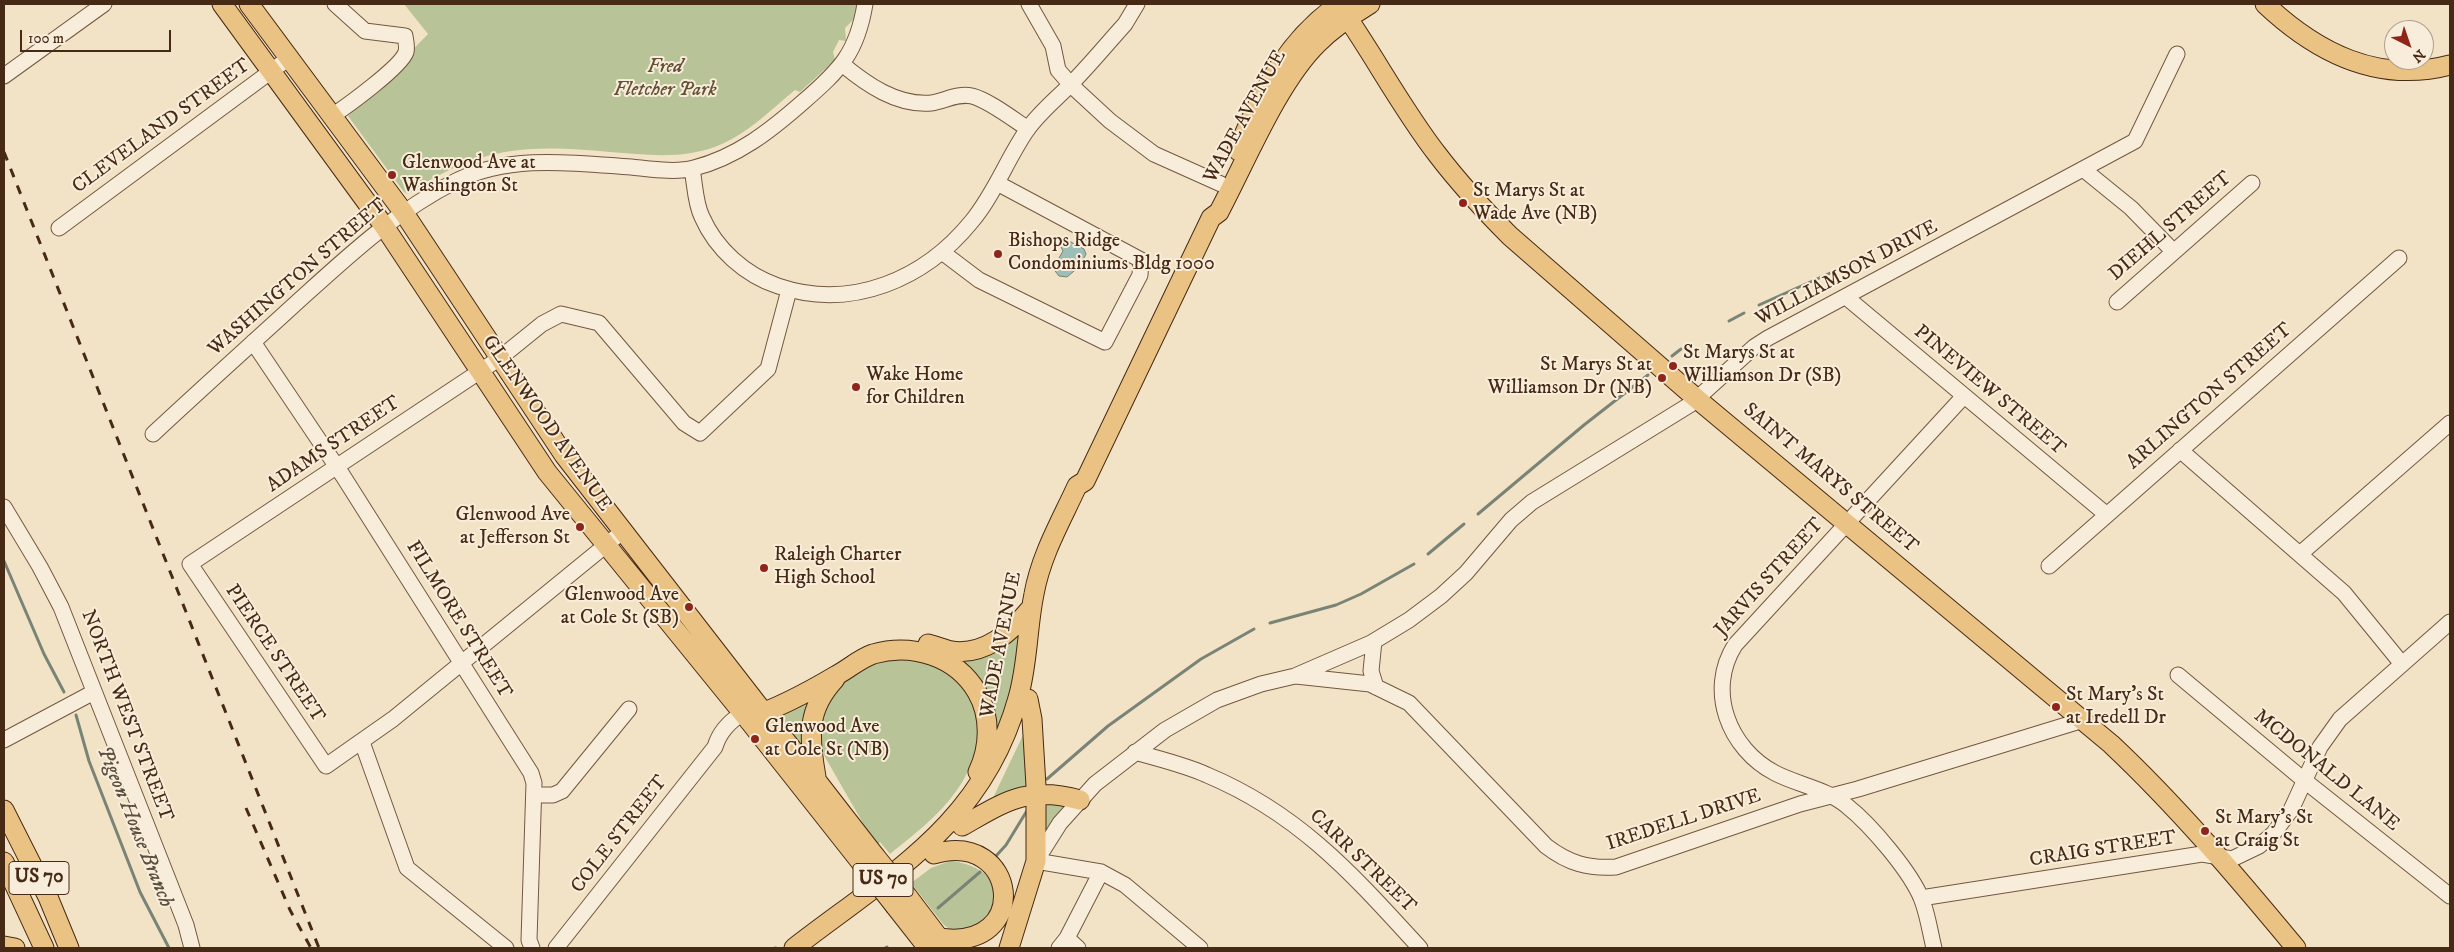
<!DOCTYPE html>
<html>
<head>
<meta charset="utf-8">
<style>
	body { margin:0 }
	#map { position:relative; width:2454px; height:952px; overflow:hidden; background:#f3e3c6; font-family:"IM FELL DW Pica",serif }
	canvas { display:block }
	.frame { position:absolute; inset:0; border:5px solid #472a15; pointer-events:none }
	.north { position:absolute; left:2384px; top:20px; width:50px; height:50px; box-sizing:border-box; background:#f7edda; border:1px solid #b19f8b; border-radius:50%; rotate:139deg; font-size:14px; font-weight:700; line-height:20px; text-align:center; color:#472a15 }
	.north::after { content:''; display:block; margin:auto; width:18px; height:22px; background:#8f2418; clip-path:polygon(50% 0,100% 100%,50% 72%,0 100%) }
	.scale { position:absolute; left:20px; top:30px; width:151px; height:22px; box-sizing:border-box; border:2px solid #472a15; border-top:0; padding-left:6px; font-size:15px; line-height:18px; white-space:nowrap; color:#472a15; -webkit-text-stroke:4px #f7edda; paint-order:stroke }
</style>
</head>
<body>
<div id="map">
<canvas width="2454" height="952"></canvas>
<div class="frame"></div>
<div class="north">N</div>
<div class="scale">100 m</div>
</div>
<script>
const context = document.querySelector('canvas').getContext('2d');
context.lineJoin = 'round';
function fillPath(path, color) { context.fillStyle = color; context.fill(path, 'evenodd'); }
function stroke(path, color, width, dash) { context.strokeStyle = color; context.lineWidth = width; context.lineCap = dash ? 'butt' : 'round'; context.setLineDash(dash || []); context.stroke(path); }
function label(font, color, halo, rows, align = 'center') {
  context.font = font + ' "IM FELL DW Pica",serif'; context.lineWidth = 4; context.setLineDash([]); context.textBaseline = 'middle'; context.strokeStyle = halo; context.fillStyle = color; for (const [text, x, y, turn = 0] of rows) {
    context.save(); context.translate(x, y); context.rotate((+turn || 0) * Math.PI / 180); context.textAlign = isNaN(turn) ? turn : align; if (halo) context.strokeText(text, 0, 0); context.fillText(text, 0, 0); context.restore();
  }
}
fillPath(new Path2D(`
	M 404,4 L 856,4 L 858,6 L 855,18 L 845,28 L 846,41 L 839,40 L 833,52 L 835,60 L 800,92 L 795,90 C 772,109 749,132 722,144 C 686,160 648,155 610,152 C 527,144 479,146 408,194 L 404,192 L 348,116 L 428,34 Z
	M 1018,630 C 1018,668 1008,703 995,738 L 948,655 Z
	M 919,656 L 960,678 L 982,722 C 978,741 974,760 965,777 C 948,809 917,832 890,854 L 880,842 L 878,844 L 864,825 L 825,757 L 819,742 L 821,716 L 832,691 L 865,663 Z
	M 811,695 L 803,743 L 800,744 L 778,716 Z
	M 1025,731 L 1033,786 L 992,800 Z
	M 1042,803 L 1064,805 L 1044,834 Z
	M 950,861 C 968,862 996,873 996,896 C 996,905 991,915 989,923 L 953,932 L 943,924 L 911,883 L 931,868 Z`), '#b8c497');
const water = new Path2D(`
	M 1065,242 L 1071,242 L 1084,249 L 1086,254 L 1080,266 L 1067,277 L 1059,276 L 1055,271 L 1060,262 L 1059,258 L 1063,251 L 1061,247 Z`);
fillPath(water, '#9bbeb7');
stroke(water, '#798376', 1);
stroke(new Path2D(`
	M 1759,305 L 1866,257
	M 1729,321 L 1744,313
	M 1672,356 L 1681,349
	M 1478,514 L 1584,425 L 1648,375
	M 1428,554 L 1464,524
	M 4,561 L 44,654 L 64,692
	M 1270,623 L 1336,605 L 1361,594 L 1414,564
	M 76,715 L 89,761 L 140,892 L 169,948
	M 1047,779 L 1108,726 L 1201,659 L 1254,629
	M 996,856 L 1006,845 L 1028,809
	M 938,908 L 980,872
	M 775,948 L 776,948
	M 885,948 L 887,947`), '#798376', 3);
const minor = new Path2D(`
	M 1029,4 L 1053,46 L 1058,70 L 1071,85 L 1110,121 L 1154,154 L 1221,184
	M 842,64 C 866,84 897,106 931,103 C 945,101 957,93 972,96 C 988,100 1013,119 1028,129
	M 4,76 L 104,4
	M 332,116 C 347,106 401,67 406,52 C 407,48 406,41 405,36 L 365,31 L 335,4
	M 692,169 C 695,184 695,203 702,217 C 716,249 745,275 778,286 C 852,311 925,279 972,221 C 995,193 1007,159 1027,130 C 1039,113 1055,100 1069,86 C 1089,66 1106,45 1125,24 L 1137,4
	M 2083,169 L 2131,208 L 2174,252
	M 59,228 L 289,58
	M 942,252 L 979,280 L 1105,342 L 1140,275 L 1141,260 L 997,183
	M 1846,297 L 2107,515
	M 2117,302 L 2252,183
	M 253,342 L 343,476 L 531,773 L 534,783 L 529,940 L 532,948
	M 153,434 C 199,391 247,348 294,305 C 345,259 394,212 456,181 C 510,154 574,163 631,167 C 651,169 675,173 694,168 C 737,157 770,131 803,102 C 840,70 857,53 865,4
	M 2180,450 L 2344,593 L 2402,664
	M 4,507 L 40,567 L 61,607 L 186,925 L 192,948
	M 622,532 L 393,719 L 326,766 L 190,564 L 500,358 L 542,324 L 561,314 L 599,323 L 684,423 L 700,433 L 768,369 L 789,290
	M 2300,554 L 2450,423
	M 2049,566 L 2399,258
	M 1374,641 L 1371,671 L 1376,687
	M 2178,675 L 2305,781 L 2450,896
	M 1296,676 L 1370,684 L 1409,703 L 1546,846 C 1568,863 1588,869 1616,867 L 1800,804 L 1858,789 L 2083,720
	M 4,740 L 94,692
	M 362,742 L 407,868 L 506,948
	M 1135,752 C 1159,759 1185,765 1207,775 C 1300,814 1354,876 1420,948
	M 534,795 L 553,795 L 562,791 L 629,709
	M 1921,898 L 2202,854 L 2232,859 L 2259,846 L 2273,834 L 2291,810 L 2320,747 L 2340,719 L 2450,622
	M 1067,938 L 1078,948
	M 556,948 L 715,747 C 719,733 730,721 743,713
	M 1059,948 L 1067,938 L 1101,872
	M 1200,948 L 1125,885 L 1101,872 L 1036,861 L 1060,823 L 1095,784 L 1165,730 L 1217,700 L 1261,684 L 1295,676 L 1371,643 L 1409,620 L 1441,596 L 1466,573 L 1511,520 L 1532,502 L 1691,404 L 1754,347 L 1768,338 L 2135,141 L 2177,54
	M 1934,948 C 1930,932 1928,916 1922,900 C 1911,872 1871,825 1847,806 C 1827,789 1798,785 1775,773 C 1729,749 1706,691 1735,645 L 1964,396`);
const major = new Path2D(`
	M 222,4 L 384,226 L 547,472 L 750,722 L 863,865
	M 249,4 L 404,213 L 564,455 L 875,856
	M 1338,4 C 1373,53 1400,106 1437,154 C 1459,183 1484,210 1510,236 L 1697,399 L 2111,744 C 2178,807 2237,877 2296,948
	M 2265,4 C 2317,53 2378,84 2450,65
	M 1237,150 C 1264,91 1284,43 1339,4
	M 928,644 C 936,646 943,649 951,651 C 985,656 1011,632 1031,608
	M 751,717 C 781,707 810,691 837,675 C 850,668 859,659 873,654 C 912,643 956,656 977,692 C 991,716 990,747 978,772
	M 816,777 C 809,737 806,710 835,679
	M 4,810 L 48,897 L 69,948
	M 962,826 C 1005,802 1027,785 1080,800
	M 934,854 C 1018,829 1033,952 939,938
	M 4,862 L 44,948
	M 908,897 L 946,947
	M 895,906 L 928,948
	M 4,946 L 15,948
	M 794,948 C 891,873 983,824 1018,698 C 1028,664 1027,628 1034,594 C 1041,555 1061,521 1077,486 L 1085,481 L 1211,218 L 1219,212 C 1246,161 1278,82 1318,43 C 1334,27 1352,15 1370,4
	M 1009,948 L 1036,861 L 1036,786 L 1032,719 L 1028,699`);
stroke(minor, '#725841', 17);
stroke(major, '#472a15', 21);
stroke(minor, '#f7edda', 15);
stroke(major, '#eac283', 19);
stroke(new Path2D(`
	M 4,152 L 319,948
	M 246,808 L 290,910 L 311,948`), '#472a15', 3, [9, 9]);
const majorBridge = new Path2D(`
	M 875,856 L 908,897
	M 863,865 L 895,906`);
stroke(majorBridge, '#472a15', 21, []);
stroke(majorBridge, '#eac283', 19);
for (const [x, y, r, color] of [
	[392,175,5,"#8f2418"],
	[1463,203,5,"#8f2418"],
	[998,254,5,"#8f2418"],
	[1673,366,5,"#8f2418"],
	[1662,378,5,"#8f2418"],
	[856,387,5,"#8f2418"],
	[580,527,5,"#8f2418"],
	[764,568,5,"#8f2418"],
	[689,607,5,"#8f2418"],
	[2056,707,5,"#8f2418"],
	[755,739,5,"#8f2418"],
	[2205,831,5,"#8f2418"]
]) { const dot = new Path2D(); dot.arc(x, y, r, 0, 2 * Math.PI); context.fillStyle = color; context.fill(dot); stroke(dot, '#f7edda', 2); }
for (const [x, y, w] of [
	[39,878,60],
	[883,880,60]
]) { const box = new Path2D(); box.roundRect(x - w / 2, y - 16.5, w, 33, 4); context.fillStyle = '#f7edda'; context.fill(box); stroke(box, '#472a15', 1); }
label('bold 19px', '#472a15', null, [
	["US 70",39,878],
	["US 70",883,880]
]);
label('italic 20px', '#635036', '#f7edda', [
	["Fred",665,68],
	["Fletcher Park",665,91]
]);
label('20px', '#472a15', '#f7edda', [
	["WADE AVENUE",1246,117,-61],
	["CLEVELAND STREET",162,127,-36],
	["DIEHL STREET",2171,227,-41],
	["WILLIAMSON DRIVE",1847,274,-28],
	["WASHINGTON STREET",298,278,-41],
	["PINEVIEW STREET",1989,391,40],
	["ARLINGTON STREET",2210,397,-41],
	["GLENWOOD AVENUE",546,424,55],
	["ADAMS STREET",334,445,-34],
	["SAINT MARYS STREET",1830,479,40],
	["JARVIS STREET",1770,578,-48],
	["FILMORE STREET",458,620,58],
	["WADE AVENUE",1002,645,-79],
	["PIERCE STREET",274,654,56],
	["NORTH WEST STREET",126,716,69],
	["MCDONALD LANE",2326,771,39],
	["IREDELL DRIVE",1684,821,-18],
	["COLE STREET",620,835,-52],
	["CRAIG STREET",2103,850,-9],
	["CARR STREET",1362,862,44]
]);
label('20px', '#472a15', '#f7edda', [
	["Glenwood Ave at",402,164],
	["Washington St",402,187],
	["St Marys St at",1473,192],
	["Wade Ave (NB)",1473,215],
	["Bishops Ridge",1008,242],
	["Condominiums Bldg 1000",1008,265],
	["St Marys St at",1683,354],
	["Williamson Dr (SB)",1683,377],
	["St Marys St at",1652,366,"right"],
	["Williamson Dr (NB)",1652,389,"right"],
	["Wake Home",866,376],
	["for Children",866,399],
	["Glenwood Ave",570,516,"right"],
	["at Jefferson St",570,539,"right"],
	["Raleigh Charter",774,556],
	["High School",774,579],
	["Glenwood Ave",679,596,"right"],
	["at Cole St (SB)",679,619,"right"],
	["St Mary's St",2066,696],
	["at Iredell Dr",2066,719],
	["Glenwood Ave",765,728],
	["at Cole St (NB)",765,751],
	["St Mary's St",2215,819],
	["at Craig St",2215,842]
], 'left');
label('italic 21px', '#5c4f3e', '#f7edda', [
	["Pigeon House Branch",134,827,68]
]);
</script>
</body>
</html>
